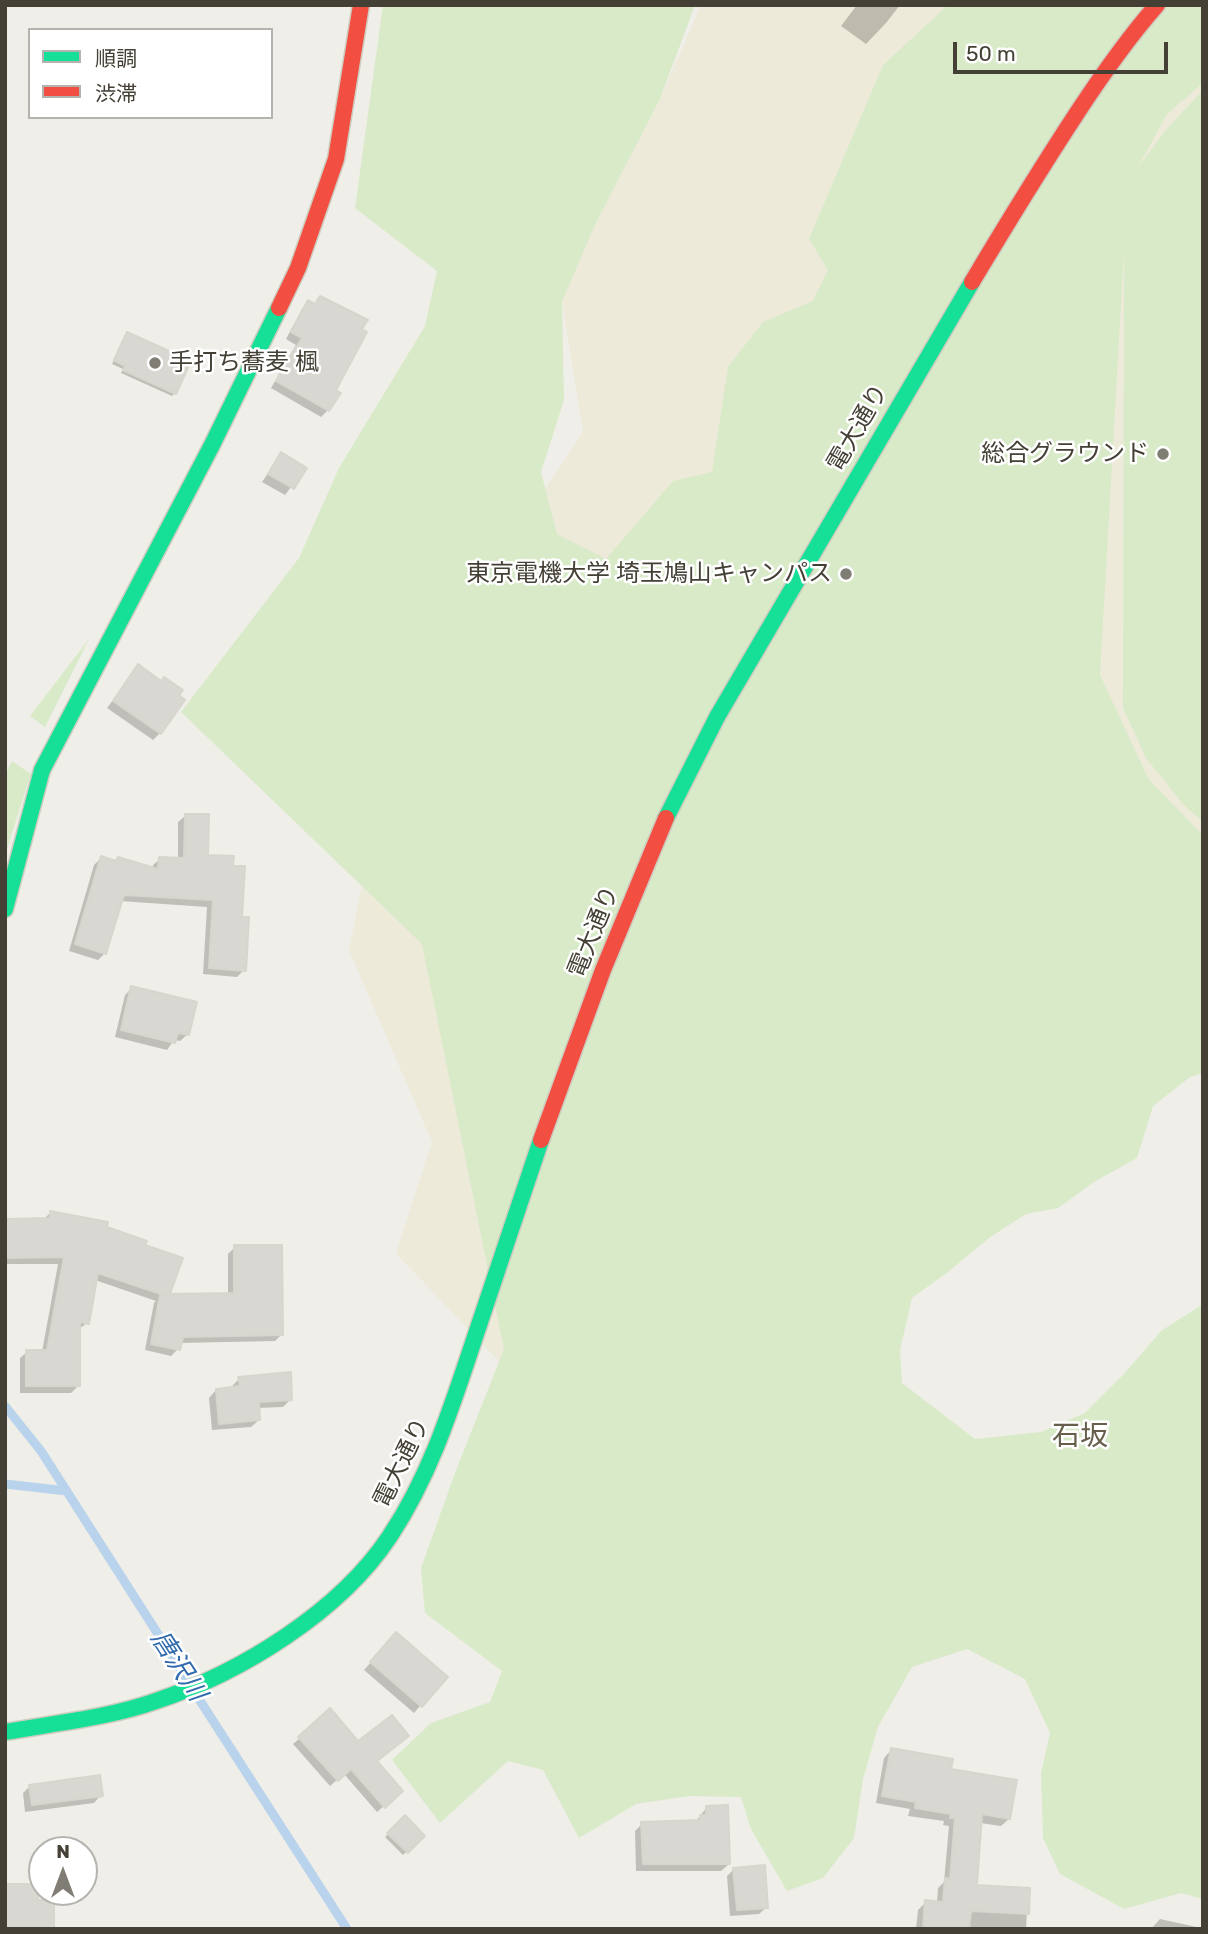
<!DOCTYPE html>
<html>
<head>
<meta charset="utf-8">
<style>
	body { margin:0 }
	#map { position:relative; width:1208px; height:1934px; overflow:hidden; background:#efeee8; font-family:Rubik,"Noto Sans JP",sans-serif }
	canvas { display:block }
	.frame { position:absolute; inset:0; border:7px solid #454035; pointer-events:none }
	.legend { position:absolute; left:28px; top:28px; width:245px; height:91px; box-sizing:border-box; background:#fff; border:2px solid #b5b3ae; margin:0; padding:9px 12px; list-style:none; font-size:21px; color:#454035 }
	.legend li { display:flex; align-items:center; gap:14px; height:35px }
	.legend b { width:35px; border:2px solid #b5b3ae }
	.north { position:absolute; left:28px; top:1836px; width:70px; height:70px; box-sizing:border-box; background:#fff; border:2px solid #b5b3ae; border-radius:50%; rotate:0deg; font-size:19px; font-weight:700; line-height:28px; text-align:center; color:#454035 }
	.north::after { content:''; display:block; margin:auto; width:24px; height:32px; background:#807d74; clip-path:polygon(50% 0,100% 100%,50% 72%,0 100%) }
	.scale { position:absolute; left:953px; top:42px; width:215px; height:32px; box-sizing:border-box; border:4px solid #454035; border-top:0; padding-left:9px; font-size:21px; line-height:24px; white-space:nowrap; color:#454035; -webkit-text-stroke:5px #fff; paint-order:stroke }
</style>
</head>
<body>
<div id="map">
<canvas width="1208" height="1934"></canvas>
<div class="frame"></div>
<ul class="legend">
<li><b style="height:9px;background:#16e098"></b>順調</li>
<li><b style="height:9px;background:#f24e42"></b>渋滞</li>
</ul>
<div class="north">N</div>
<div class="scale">50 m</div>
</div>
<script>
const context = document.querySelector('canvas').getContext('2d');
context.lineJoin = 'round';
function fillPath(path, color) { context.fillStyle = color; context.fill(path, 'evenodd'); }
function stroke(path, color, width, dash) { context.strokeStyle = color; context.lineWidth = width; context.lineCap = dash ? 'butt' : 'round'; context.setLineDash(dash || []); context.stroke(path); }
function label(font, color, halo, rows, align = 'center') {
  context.font = font + ' Rubik,"Noto Sans JP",sans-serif'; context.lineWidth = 5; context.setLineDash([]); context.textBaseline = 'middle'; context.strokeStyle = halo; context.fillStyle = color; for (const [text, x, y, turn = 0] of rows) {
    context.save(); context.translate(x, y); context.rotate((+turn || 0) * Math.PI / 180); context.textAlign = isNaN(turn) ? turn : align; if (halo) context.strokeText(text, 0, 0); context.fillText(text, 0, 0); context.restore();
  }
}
fillPath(new Path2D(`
	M 701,5 L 1203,5 L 1203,914 L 502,1365 L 396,1253 L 432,1142 L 349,950 L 396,715 L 583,432 L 562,302 L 595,225 L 660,99 Z`), '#edeada');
fillPath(new Path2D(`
	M 383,5 L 695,5 L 660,99 L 595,225 L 562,302 L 564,400 L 541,472 L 557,534 L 606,559 L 673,481 L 712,472 L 728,367 L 763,322 L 813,301 L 828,270 L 809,239 L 883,65 L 948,5 L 1203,5 L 1203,83 L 1167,114 L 1138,167 L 1166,130 L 1203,90 L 1203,822 L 1184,805 L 1146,758 L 1123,708 L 1124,252 L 1100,675 L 1149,780 L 1203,835 L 1203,1073 L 1190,1077 L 1153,1106 L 1137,1158 L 1094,1182 L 1058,1208 L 1026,1214 L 989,1238 L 948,1272 L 912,1298 L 900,1350 L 902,1383 L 975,1439 L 1041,1432 L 1085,1413 L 1123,1375 L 1161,1331 L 1203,1304 L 1203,1899 L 1181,1893 L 1124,1909 L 1060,1874 L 1043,1838 L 1041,1773 L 1050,1733 L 1025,1679 L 967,1649 L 912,1667 L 878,1727 L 863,1779 L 854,1838 L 823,1878 L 787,1891 L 751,1829 L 741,1797 L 689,1796 L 636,1804 L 579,1838 L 543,1770 L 508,1761 L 440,1823 L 392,1760 L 431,1723 L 490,1702 L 502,1671 L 425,1613 L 421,1568 L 455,1473 L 504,1349 L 422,944 L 181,712 L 299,558 L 339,468 L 425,326 L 437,271 L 355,208 Z
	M 89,639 L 45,727 L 30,716 Z
	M 12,761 L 31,774 L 5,855 L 5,775 Z`), '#d9eac9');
fillPath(new Path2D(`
	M 857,5 L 900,5 L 886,23 L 866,44 L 841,26 Z
	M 320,298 L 334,391 L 328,410 L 321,417 L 271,388 L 296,345 L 286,339 L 302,309 L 309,303 L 313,305 Z
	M 127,334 L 175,393 L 172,396 L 121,373 L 123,369 L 112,364 Z
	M 281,454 L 305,468 L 285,495 L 262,482 Z
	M 138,667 L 160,733 L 153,740 L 107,708 Z
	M 185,816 L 206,857 L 232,867 L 244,970 L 237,977 L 203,974 L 207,907 L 120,901 L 105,953 L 98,960 L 69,951 L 94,865 L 101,858 L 115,862 L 118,859 L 153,869 L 153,865 L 160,859 L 178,860 L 178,822 Z
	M 132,988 L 188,1034 L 180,1041 L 174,1040 L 167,1050 L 115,1037 L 125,995 Z
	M 50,1213 L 105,1228 L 143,1247 L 168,1296 L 228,1295 L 228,1254 L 235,1247 L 282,1334 L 275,1341 L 179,1343 L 178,1349 L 171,1356 L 145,1350 L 154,1303 L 156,1301 L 95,1280 L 87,1323 L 79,1329 L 78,1386 L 71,1393 L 20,1393 L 20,1358 L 27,1352 L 42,1352 L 58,1264 L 5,1264 L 5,1220 L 43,1220 Z
	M 239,1379 L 290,1400 L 283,1407 L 257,1408 L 259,1420 L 251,1427 L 212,1430 L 209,1398 L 216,1390 L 232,1389 L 232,1386 Z
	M 389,1642 L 445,1677 L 414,1713 L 364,1670 Z
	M 300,1738 L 375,1762 L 401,1791 L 377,1812 L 344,1774 L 330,1786 L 293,1744 Z
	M 891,1750 L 949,1770 L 1009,1819 L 1001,1826 L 980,1823 L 975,1887 L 1028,1890 L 1026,1929 L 916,1929 L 918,1910 L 926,1902 L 937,1903 L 938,1888 L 944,1882 L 949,1826 L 943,1825 L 944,1821 L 908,1816 L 910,1809 L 876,1803 L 884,1758 Z
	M 30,1786 L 101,1795 L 94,1803 L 25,1812 L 23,1793 Z
	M 707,1807 L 729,1864 L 721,1871 L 636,1871 L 635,1831 L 642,1824 L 696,1821 Z
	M 405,1818 L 423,1836 L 403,1855 L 385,1837 Z
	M 734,1869 L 767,1907 L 759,1914 L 730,1916 L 727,1876 Z
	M 1160,1919 L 1201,1928 L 1203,1926 L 1203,1929 L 1151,1929 Z`), '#0003');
stroke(new Path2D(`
	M 5,1406 L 41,1451 L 188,1681
	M 5,1484 L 67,1491
	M 197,1696 L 347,1929`), '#b9d3ec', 9);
const building = new Path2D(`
	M 320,296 L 368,320 L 362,329 L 367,332 L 336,390 L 341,393 L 329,411 L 276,381 L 302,338 L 291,332 L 308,300 L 315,304 Z
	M 127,332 L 191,361 L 176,394 L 123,370 L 125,366 L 114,360 Z
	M 281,452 L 307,468 L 294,489 L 268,474 Z
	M 138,664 L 161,681 L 164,677 L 183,690 L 179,695 L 185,700 L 161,734 L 113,701 Z
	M 185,814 L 209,814 L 208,855 L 234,856 L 233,866 L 245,866 L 242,917 L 249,917 L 246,971 L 209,968 L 213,900 L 124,895 L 106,954 L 75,944 L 101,856 L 116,861 L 118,857 L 158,869 L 159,857 L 184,858 Z
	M 131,986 L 197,1002 L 189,1035 L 178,1033 L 175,1043 L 121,1030 Z
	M 50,1211 L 108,1222 L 107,1227 L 147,1241 L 145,1245 L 183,1258 L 170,1294 L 234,1293 L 234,1245 L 282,1245 L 283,1335 L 183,1337 L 180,1350 L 151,1344 L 160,1295 L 164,1295 L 98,1273 L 89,1324 L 80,1322 L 80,1386 L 26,1386 L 26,1350 L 47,1350 L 64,1257 L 5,1258 L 5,1219 L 50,1218 Z
	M 291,1372 L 292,1400 L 259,1402 L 260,1420 L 219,1424 L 216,1389 L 240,1386 L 238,1377 Z
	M 396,1632 L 448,1677 L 422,1707 L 370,1662 Z
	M 330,1708 L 358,1741 L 392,1715 L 409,1736 L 377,1761 L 403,1791 L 385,1808 L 351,1769 L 338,1781 L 298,1737 Z
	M 891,1748 L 953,1759 L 951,1769 L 1017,1780 L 1010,1819 L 982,1814 L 977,1885 L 1030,1888 L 1029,1914 L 971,1911 L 969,1929 L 923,1929 L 925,1900 L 943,1902 L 945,1878 L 950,1879 L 955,1818 L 950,1818 L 951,1814 L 915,1808 L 916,1802 L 882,1796 Z
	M 100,1775 L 103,1796 L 32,1805 L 29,1785 Z
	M 728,1805 L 730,1864 L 643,1864 L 641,1822 L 700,1820 L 700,1815 L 706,1815 L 706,1806 Z
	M 405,1815 L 425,1836 L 408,1853 L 387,1833 Z
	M 765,1865 L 768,1908 L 737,1910 L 733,1868 Z
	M 5,1884 L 38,1884 L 38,1900 L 54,1900 L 54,1929 L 5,1929 Z`);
fillPath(building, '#d9d7d1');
stroke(building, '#d7d5ce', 2);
const fast = new Path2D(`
	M 666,818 L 717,717 L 972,282
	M 5,909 L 42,770 L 212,445 L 279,308
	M 5,1732 C 55,1723 108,1718 156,1701 C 240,1673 340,1612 390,1536 C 431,1474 452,1406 475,1337 C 497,1271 519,1206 541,1140`);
const jam = new Path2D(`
	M 972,282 C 1006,225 1041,168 1077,113 C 1102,75 1127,39 1157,5
	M 279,308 L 298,268 L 336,159 L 361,5
	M 541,1140 L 603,970 L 666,818`);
stroke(fast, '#ceccbf', 19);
stroke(jam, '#ceccbf', 19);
stroke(fast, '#16e098', 16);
stroke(jam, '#f24e42', 16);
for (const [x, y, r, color] of [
	[155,363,7,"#807d74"],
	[1163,454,7,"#807d74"],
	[846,574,7,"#807d74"]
]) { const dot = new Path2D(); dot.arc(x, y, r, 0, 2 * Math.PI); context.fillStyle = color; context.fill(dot); stroke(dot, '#fff', 2.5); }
label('24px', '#454035', '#fff', [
	["手打ち蕎麦 楓",169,363,"left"],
	["総合グラウンド",1149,454],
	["東京電機大学 埼玉鳩山キャンパス",832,574]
], 'right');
label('24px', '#454035', '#fff', [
	["電大通り",858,428,-60],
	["電大通り",594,932,-68],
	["電大通り",402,1463,-64]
]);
label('italic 26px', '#316bae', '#fff', [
	["唐沢川",178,1666,57]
]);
label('28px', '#675f4c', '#fff', [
	["石坂",1080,1437]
]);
</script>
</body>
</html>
